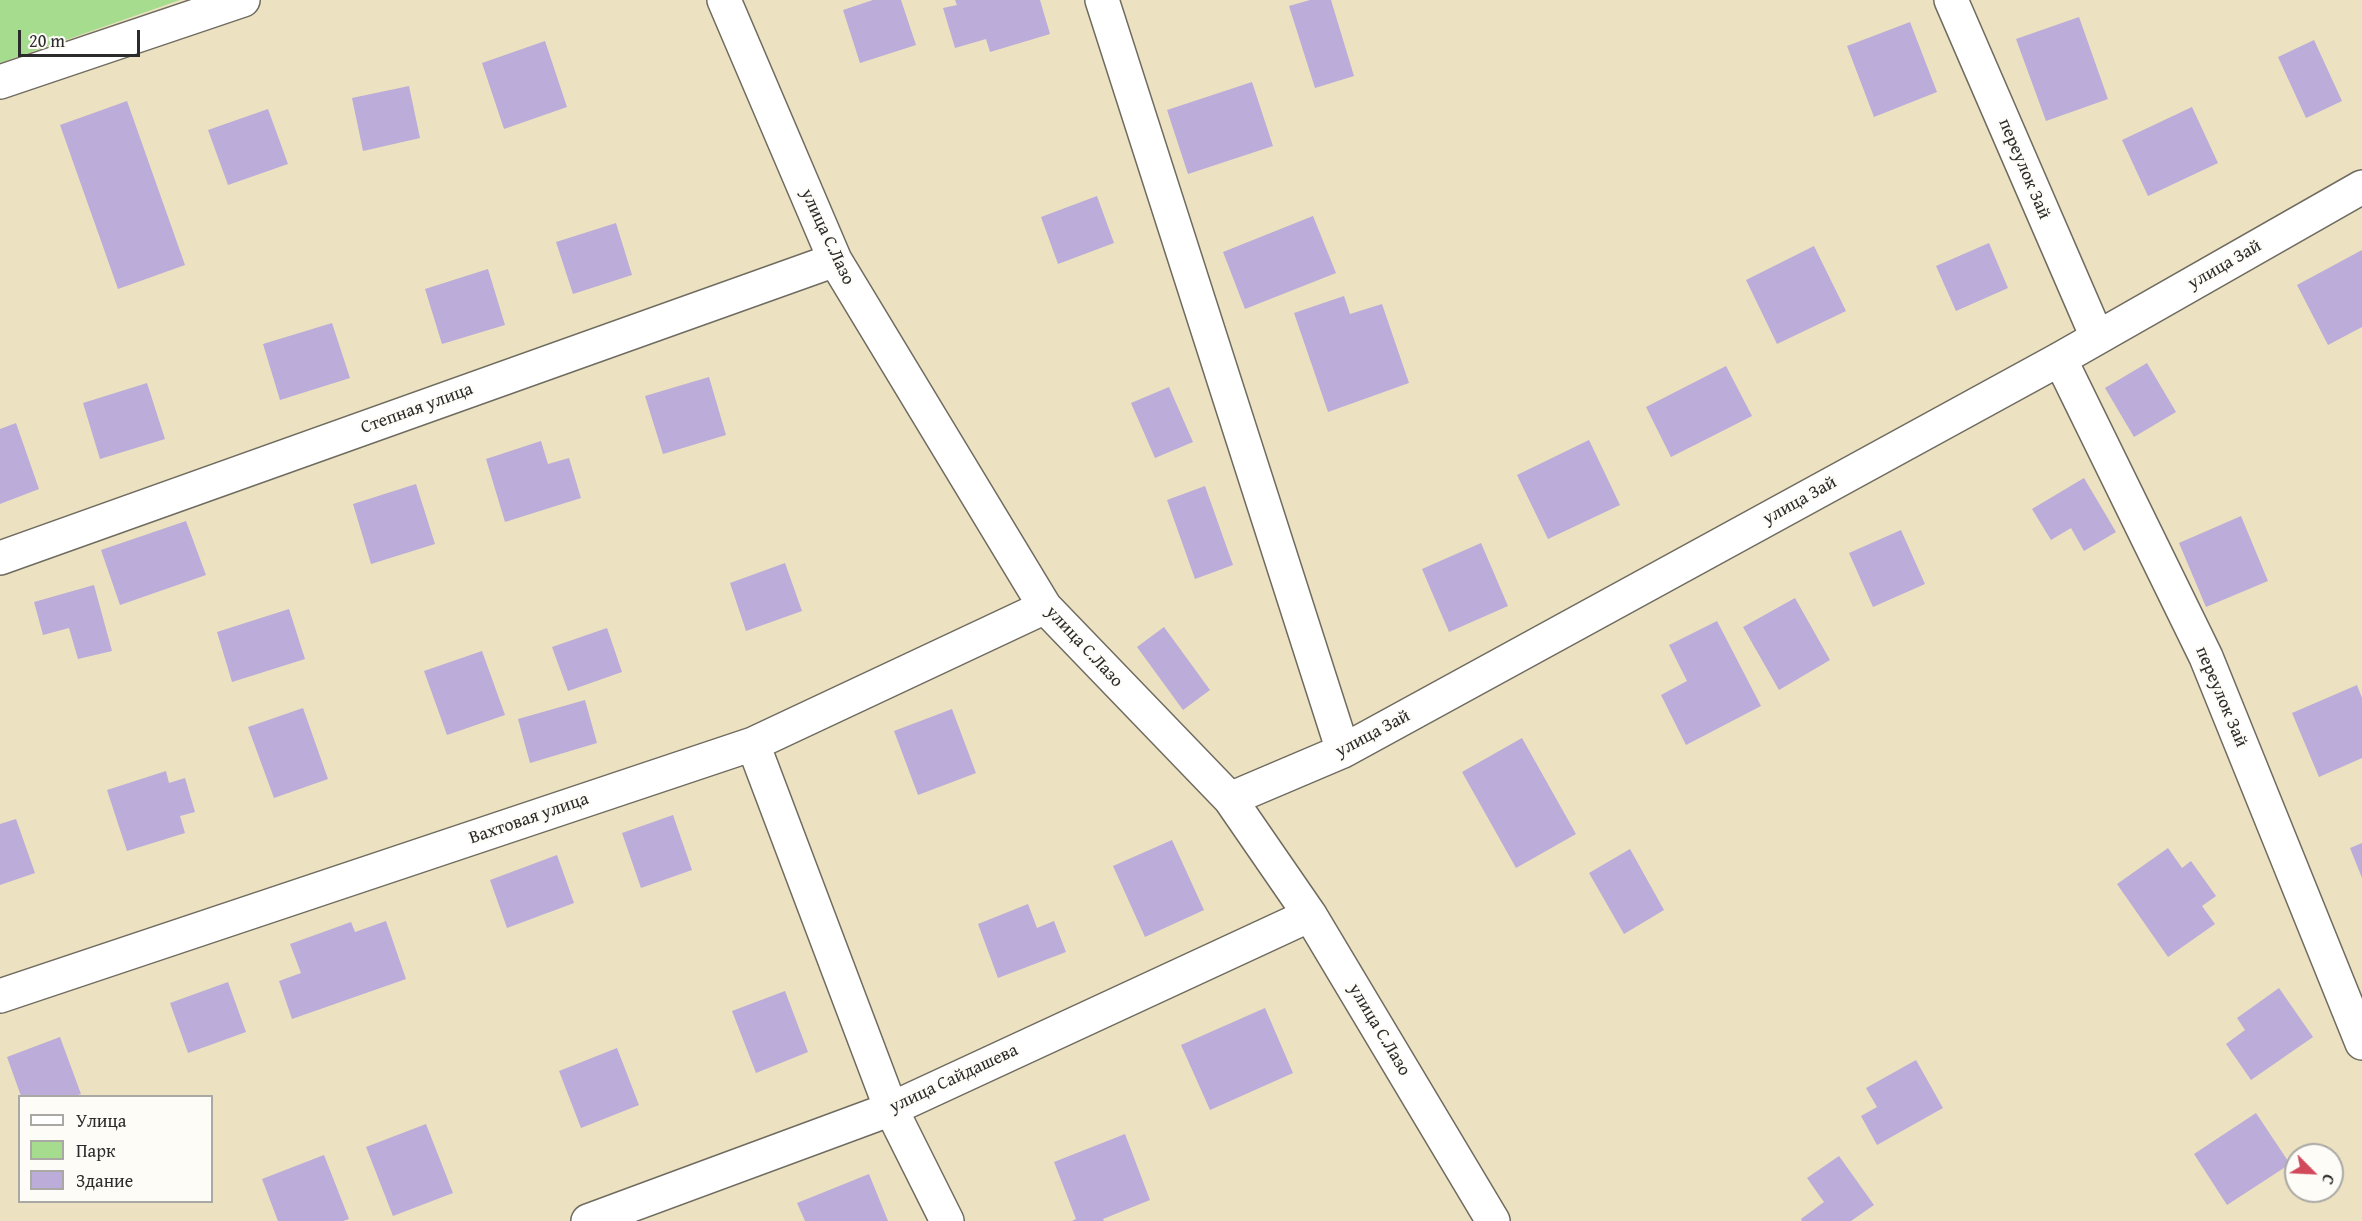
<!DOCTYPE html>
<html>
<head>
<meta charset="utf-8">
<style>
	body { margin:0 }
	#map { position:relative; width:2362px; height:1221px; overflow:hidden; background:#ece2c1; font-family:"Gentium Book Plus",serif }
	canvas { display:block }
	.legend { position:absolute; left:18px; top:1095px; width:195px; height:108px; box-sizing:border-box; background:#fdfcf7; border:2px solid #a9a8a5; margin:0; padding:8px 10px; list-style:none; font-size:18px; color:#2b2b2b }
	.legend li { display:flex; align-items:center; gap:12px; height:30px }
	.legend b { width:30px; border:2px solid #a9a8a5 }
	.north { position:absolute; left:2284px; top:1143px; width:60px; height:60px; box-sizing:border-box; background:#fdfcf7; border:2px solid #a9a8a5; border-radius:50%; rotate:114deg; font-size:16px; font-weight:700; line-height:24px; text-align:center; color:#2b2b2b }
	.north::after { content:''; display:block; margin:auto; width:21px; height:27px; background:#d1495b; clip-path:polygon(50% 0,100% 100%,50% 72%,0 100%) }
	.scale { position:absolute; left:18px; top:30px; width:122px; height:27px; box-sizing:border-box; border:3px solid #2b2b2b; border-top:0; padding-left:8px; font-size:18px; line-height:21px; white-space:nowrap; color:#2b2b2b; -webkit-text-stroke:4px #fdfcf7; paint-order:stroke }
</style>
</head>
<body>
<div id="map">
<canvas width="2362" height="1221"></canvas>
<ul class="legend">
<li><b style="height:8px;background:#fff"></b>Улица</li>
<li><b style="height:16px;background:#a5dc8d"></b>Парк</li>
<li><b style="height:16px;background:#bbacd9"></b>Здание</li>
</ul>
<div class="north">С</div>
<div class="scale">20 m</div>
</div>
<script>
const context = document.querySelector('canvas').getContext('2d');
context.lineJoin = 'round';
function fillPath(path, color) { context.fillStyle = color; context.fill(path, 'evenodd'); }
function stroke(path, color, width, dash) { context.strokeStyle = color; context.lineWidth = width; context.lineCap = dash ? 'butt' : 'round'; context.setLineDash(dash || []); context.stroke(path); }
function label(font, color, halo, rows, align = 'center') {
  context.font = font + ' "Gentium Book Plus",serif'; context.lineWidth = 4.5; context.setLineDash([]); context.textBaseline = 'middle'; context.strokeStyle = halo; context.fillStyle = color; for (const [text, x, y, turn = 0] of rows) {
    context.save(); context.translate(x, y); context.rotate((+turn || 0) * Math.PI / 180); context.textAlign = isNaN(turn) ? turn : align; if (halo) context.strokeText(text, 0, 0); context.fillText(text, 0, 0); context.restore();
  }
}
fillPath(new Path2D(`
	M 0,0 L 180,0 L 0,63 Z`), '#a5dc8d');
fillPath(new Path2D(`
	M 873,0 L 901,0 L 916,45 L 860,63 L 843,10 Z
	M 955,0 L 1040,0 L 1050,34 L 990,52 L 986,39 L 955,48 L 943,8 L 957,5 Z
	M 1310,0 L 1331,0 L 1354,76 L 1315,88 L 1289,6 Z
	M 2079,17 L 2108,99 L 2046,121 L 2016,39 Z
	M 1910,22 L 1937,92 L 1874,117 L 1847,46 Z
	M 2314,40 L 2342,101 L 2306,118 L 2278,57 Z
	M 545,41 L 567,107 L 504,129 L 482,63 Z
	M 1252,82 L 1273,146 L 1188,174 L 1167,110 Z
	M 409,86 L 420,138 L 363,151 L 352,98 Z
	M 127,101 L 185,265 L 118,289 L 60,125 Z
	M 2192,107 L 2218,163 L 2148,196 L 2122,140 Z
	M 268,109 L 288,164 L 228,185 L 208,130 Z
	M 1097,196 L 1114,243 L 1058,264 L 1041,217 Z
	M 1313,216 L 1336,273 L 1245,309 L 1223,252 Z
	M 616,223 L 632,275 L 573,294 L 556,242 Z
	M 1989,243 L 2008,288 L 1956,311 L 1936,266 Z
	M 1814,246 L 1846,311 L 1777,344 L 1746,280 Z
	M 2362,250 L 2362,327 L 2328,345 L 2297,285 Z
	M 488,269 L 505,325 L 442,344 L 425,289 Z
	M 1344,296 L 1350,314 L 1382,304 L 1409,383 L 1328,412 L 1294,313 Z
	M 332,323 L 350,378 L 280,400 L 263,344 Z
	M 2147,363 L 2176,412 L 2134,437 L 2105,388 Z
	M 1726,366 L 1752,416 L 1671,457 L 1646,407 Z
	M 709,377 L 726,435 L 663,454 L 645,396 Z
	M 147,383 L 165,439 L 100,459 L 83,403 Z
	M 1169,387 L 1193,442 L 1155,458 L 1131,403 Z
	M 16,423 L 39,489 L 0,504 L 0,429 Z
	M 1589,440 L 1620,505 L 1548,539 L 1517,475 Z
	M 541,441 L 548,464 L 569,458 L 581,498 L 505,522 L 486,459 Z
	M 2084,478 L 2116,532 L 2084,551 L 2071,528 L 2051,540 L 2032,509 Z
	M 416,484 L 435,544 L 371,564 L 353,504 Z
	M 1205,486 L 1233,565 L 1195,579 L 1167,500 Z
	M 2241,516 L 2268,581 L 2206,607 L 2179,543 Z
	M 186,521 L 206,575 L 120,605 L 101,550 Z
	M 1901,530 L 1925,584 L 1873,607 L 1849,553 Z
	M 1481,543 L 1508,606 L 1449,632 L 1422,569 Z
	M 785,563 L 802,611 L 746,631 L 730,583 Z
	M 94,585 L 112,651 L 78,659 L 69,628 L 43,635 L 34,602 Z
	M 1795,598 L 1830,660 L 1779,690 L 1743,627 Z
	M 289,609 L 305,659 L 232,682 L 217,632 Z
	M 1717,621 L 1761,706 L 1686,745 L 1661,695 L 1687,681 L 1669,645 Z
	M 1164,627 L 1210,690 L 1183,710 L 1137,647 Z
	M 607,628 L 622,672 L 568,691 L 552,647 Z
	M 482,651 L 505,715 L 447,735 L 424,671 Z
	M 2357,685 L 2362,698 L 2362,758 L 2319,777 L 2292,713 Z
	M 585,700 L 597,743 L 530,763 L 518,719 Z
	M 303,708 L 328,779 L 274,798 L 248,727 Z
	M 952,709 L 976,773 L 918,795 L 894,731 Z
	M 1522,738 L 1576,834 L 1516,868 L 1462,772 Z
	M 166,771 L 169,783 L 185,778 L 195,812 L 180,816 L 185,833 L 127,851 L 107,790 Z
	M 673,815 L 692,870 L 641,888 L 622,833 Z
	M 16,819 L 35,873 L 0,885 L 0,824 Z
	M 1172,840 L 1204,910 L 1145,937 L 1113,866 Z
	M 2362,843 L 2362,878 L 2350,848 Z
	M 2168,848 L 2182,868 L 2191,861 L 2216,896 L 2202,906 L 2215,924 L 2168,957 L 2117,884 Z
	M 1630,849 L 1664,910 L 1624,934 L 1589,873 Z
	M 557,855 L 574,903 L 507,928 L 490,880 Z
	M 1028,904 L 1037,928 L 1054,921 L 1066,952 L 998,978 L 978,924 Z
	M 386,921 L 406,979 L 292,1019 L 279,981 L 301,973 L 290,944 L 351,922 L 355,932 Z
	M 228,982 L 246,1032 L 188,1053 L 170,1003 Z
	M 2279,988 L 2313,1037 L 2251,1080 L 2226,1044 L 2245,1030 L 2237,1018 Z
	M 785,991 L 808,1052 L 756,1073 L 732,1011 Z
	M 1265,1008 L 1293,1073 L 1210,1110 L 1181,1045 Z
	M 60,1037 L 81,1094 L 74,1096 L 21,1096 L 7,1057 Z
	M 617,1048 L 639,1105 L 581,1128 L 559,1071 Z
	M 1916,1060 L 1943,1108 L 1877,1145 L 1861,1116 L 1877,1107 L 1866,1088 Z
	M 2256,1113 L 2290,1164 L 2227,1205 L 2194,1154 Z
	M 426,1124 L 453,1193 L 393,1216 L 366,1147 Z
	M 1125,1134 L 1150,1200 L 1103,1219 L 1104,1221 L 1072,1221 L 1076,1219 L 1054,1162 Z
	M 324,1155 L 349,1219 L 343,1221 L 278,1221 L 262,1179 Z
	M 1839,1156 L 1874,1205 L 1851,1221 L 1802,1221 L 1801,1219 L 1824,1202 L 1807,1178 Z
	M 869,1174 L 888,1221 L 805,1221 L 797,1203 Z`), '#bbacd9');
const minor = new Path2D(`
	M 724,0 L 835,260 L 1045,607 L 1230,799 L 1310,915 L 1493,1221
	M 1102,0 L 1343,751
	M 1951,0 L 2097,337
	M 0,82 L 243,0
	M 2060,359 L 2206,657 L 2362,1043
	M 0,558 L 835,260
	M 753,744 L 891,1109 L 947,1221
	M 1230,799 L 1343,751 L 2060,359 L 2362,187
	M 0,996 L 753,744 L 1045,607
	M 588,1221 L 891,1109 L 1310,915`);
stroke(minor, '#6f6b60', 36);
stroke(minor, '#fff', 33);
label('18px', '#2b2b2b', '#fdfcf7', [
	["переулок Зай",2024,169,67],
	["улица С.Лазо",827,237,65],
	["улица Зай",2225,265,-30],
	["Степная улица",417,409,-20],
	["улица Зай",1800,501,-29],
	["улица С.Лазо",1084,647,47],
	["переулок Зай",2221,697,67],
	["улица Зай",1373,734,-28],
	["Вахтовая улица",529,819,-19],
	["улица С.Лазо",1379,1030,59],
	["улица Сайдашева",954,1079,-25]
]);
</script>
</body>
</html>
